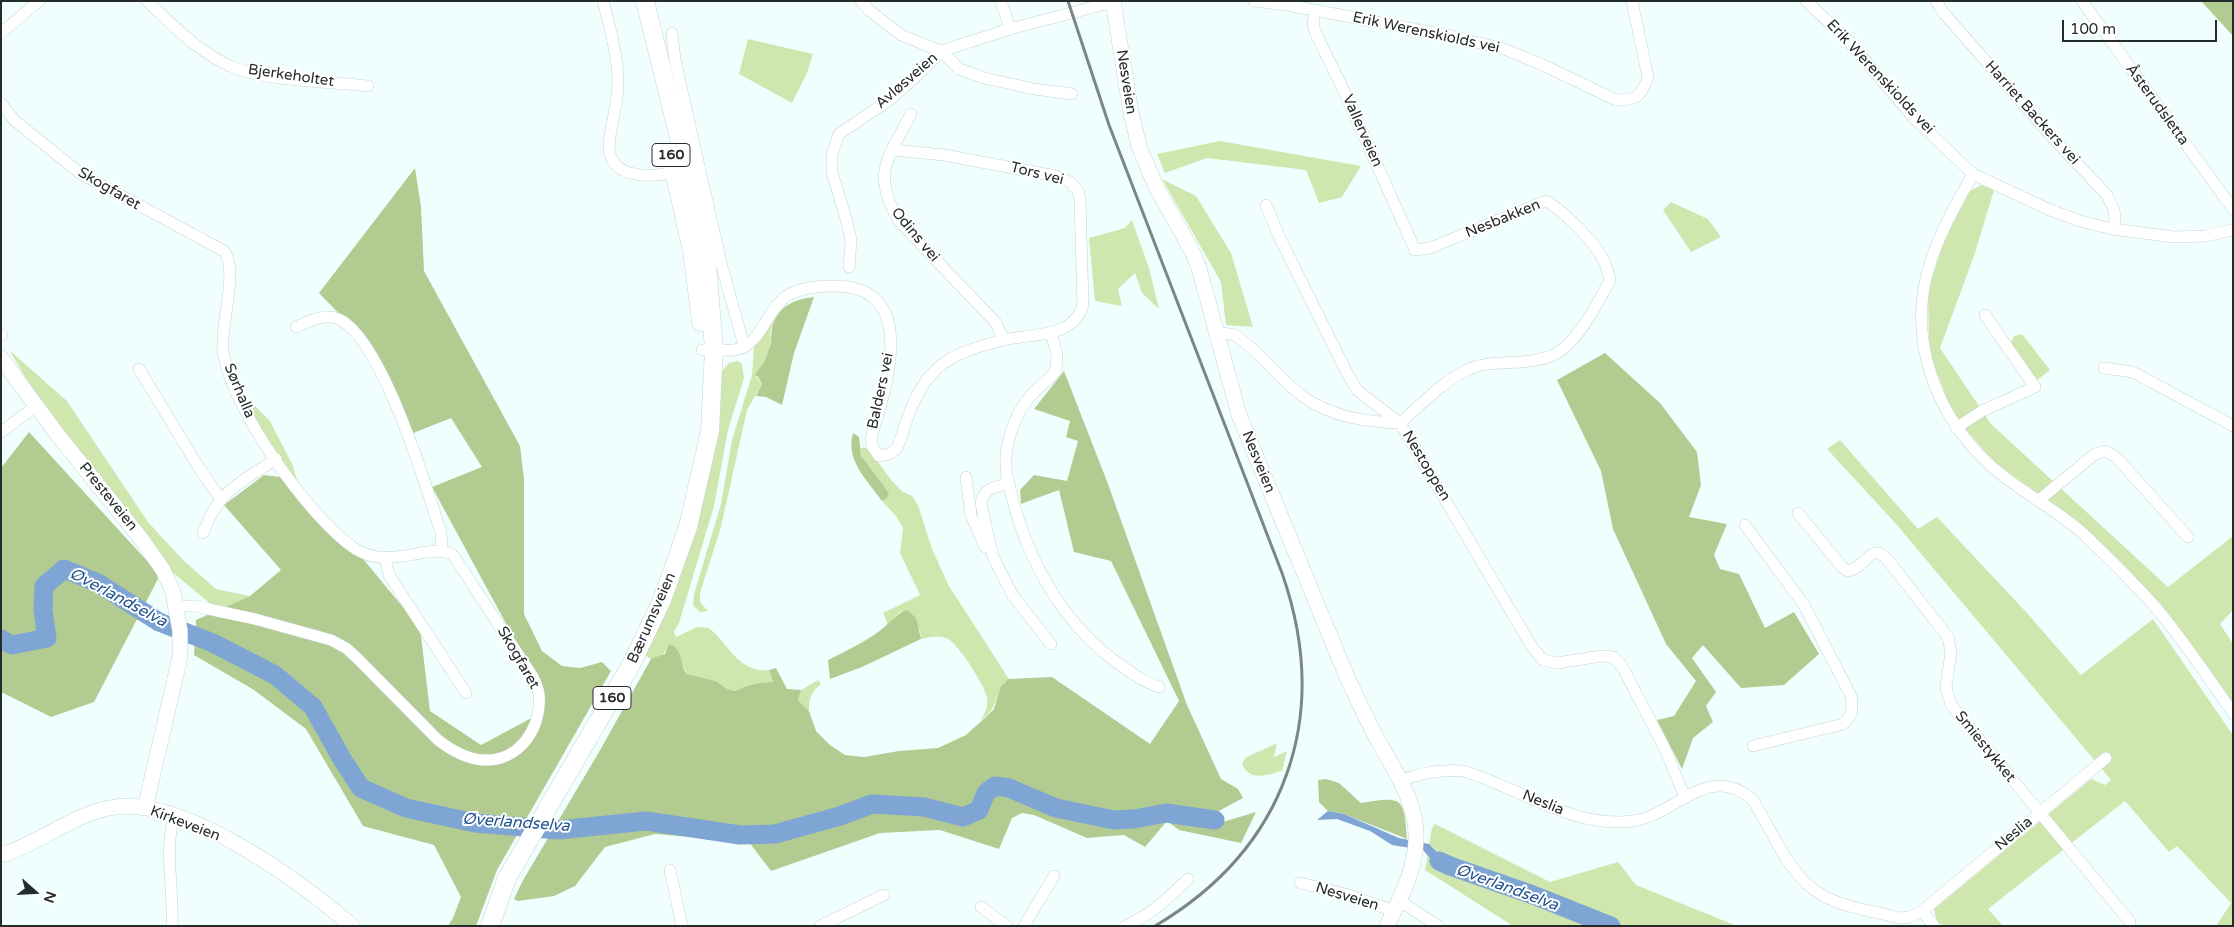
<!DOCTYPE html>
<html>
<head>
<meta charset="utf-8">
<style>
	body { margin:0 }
	#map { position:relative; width:2234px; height:927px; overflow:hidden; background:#f0fffe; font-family:"Varela Round",sans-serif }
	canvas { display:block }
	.frame { position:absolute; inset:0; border:2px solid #252a2a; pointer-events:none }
	.north { position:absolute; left:10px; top:867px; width:50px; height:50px; -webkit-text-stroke:4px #fff; paint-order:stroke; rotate:109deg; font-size:14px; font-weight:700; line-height:20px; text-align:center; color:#252a2a }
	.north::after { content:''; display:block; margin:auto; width:18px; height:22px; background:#252a2a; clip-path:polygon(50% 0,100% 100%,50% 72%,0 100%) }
	.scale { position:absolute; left:2062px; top:20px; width:155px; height:22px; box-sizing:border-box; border:2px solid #252a2a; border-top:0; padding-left:6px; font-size:15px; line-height:18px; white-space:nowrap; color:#252a2a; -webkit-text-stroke:4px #fff; paint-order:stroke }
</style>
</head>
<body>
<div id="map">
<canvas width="2234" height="927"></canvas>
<div class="frame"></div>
<div class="north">N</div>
<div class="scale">100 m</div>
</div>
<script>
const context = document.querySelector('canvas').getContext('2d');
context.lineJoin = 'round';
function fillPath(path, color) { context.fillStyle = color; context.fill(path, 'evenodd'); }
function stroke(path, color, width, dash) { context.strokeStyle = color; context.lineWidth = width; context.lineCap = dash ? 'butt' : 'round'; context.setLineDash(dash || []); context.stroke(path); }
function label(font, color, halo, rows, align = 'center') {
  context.font = font + ' "Varela Round",sans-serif'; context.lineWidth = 4; context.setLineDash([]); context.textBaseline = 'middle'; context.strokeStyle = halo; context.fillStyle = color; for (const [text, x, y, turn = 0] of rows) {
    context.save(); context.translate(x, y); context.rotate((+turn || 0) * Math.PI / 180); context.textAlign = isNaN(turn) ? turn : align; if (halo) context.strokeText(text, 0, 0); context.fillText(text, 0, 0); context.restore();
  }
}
fillPath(new Path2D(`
	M 748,39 L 813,54 L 807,73 L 792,103 L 739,74 Z
	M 1220,141 L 1361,166 L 1342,197 L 1319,203 L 1306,170 L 1207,158 L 1165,173 L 1157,154 Z
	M 1162,179 L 1196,196 L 1231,253 L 1253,327 L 1226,325 L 1221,282 Z
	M 1981,185 L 1994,190 L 1975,253 L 1940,348 L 1991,424 L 2168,587 L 2233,536 L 2233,610 L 2220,624 L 2233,644 L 2233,711 L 2155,600 L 2033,490 L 1994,462 L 1954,416 L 1929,353 L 1928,290 L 1942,247 L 1968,192 Z
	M 1671,202 L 1708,219 L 1721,237 L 1691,252 L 1663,210 Z
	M 1132,220 L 1149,268 L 1159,309 L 1142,293 L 1135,273 L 1118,289 L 1122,306 L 1095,301 L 1089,238 L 1125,228 Z
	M 778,313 L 770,333 L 771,345 C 767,351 767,359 762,365 C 759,370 757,369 755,375 L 762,384 L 747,410 L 721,527 L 700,593 L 700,602 L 708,611 L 700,612 L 693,605 L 694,594 L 721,504 L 732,440 L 752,375 L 754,347 Z
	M 2022,334 L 2050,370 L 2035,382 L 2010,345 L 2014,336 Z
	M 9,350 L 67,401 L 148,522 L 183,560 L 216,589 L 250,596 L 218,610 L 172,572 L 48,415 Z
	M 738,361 L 742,364 L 744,378 L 728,430 L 714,506 L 679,623 L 674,632 L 676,637 L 697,627 L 709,628 C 729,644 738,673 769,670 L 773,683 C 758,681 749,685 735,691 L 727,689 L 716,681 L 687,674 L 682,663 L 666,650 L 661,657 L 651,659 L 644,655 L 659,625 L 720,373 L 729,363 Z
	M 249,400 L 270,421 L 293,466 L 299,487 L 255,420 Z
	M 1840,440 L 1918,529 L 1937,517 L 2027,613 L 2081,675 L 2153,619 L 2233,735 L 2233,926 L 2216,926 L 2231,903 L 2177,846 L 2169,852 L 2125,801 L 1988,909 L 2003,926 L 1946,926 L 1937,923 L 1934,909 L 2091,779 L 2105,785 L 2111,780 L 1897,525 L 1827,449 Z
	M 864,447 L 870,451 L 892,481 L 903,492 L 912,496 L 918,505 L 932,549 L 949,586 L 1009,679 C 994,692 999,709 981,720 C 985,713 988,707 987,698 C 985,686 959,645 948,639 C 941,635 929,637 921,639 L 920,631 L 901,611 L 888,625 L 883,613 L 920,595 L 900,553 L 903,528 L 896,516 L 882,501 L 887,498 L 888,491 C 876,480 862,464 860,449 Z
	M 818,680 L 821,684 C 811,692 809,698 809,711 L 798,700 L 801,690 Z
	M 1277,743 L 1274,757 L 1287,751 L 1282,771 C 1266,775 1250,782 1242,764 L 1245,758 Z
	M 1435,824 L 1550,882 L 1618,862 L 1636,885 L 1737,926 L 1513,926 L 1425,870 L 1428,855 C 1437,869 1445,872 1461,877 L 1465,865 L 1442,857 L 1429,844 L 1432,828 Z`), '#cfe7af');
fillPath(new Path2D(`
	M 2201,1 L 2233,1 L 2233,36 Z
	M 415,168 L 421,207 L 424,271 L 520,446 L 524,479 L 524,614 L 542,651 L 562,666 L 580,668 L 602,662 L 611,671 L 497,870 L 476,926 L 448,926 L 453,918 L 461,897 L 434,845 L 363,826 L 306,729 L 254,690 L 194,655 L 196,620 L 250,596 L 281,570 L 224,505 L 264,475 L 288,478 L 355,549 L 420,628 L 430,711 L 481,745 L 537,715 L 542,690 L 432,487 L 482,467 L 451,418 L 411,434 L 349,324 L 319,293 Z
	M 814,297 L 794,353 L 782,405 L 766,397 L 756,396 L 762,384 L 758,377 L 755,375 C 757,370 759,369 762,365 C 767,359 767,351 771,345 C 770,315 784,300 814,297 Z
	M 1605,353 L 1660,403 L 1697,452 L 1701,485 L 1689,517 L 1727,524 L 1714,555 L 1720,569 L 1739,574 L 1765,628 L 1794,612 L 1819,654 L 1784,685 L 1741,688 L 1703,645 L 1692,658 L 1716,692 L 1706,706 L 1713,722 L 1693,738 L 1682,769 L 1657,720 L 1674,716 L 1696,681 L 1666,644 L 1613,529 L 1601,471 L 1557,380 Z
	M 1064,371 L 1108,484 L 1187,705 L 1221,779 L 1238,789 L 1243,798 L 1217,812 L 1216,824 L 1256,812 L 1241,843 L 1179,830 L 1167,821 L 1145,847 L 1124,835 L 1087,838 L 1034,815 L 1022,813 L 1012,818 L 999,849 L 940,830 L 880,833 L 771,871 L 749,842 L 655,834 L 605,847 L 575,886 L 554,896 L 518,901 L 514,899 L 522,882 L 599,752 L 651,659 L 665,654 L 669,644 C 684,649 679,664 687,674 L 716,681 L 727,689 L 735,691 C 748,685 758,682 773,682 L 769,670 L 776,668 L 787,689 L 801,690 L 798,700 L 809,711 L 816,731 L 830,745 L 845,755 L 864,757 L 899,751 L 938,748 L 966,735 L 987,716 L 994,709 L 1001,686 L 1009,679 L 1052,677 L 1150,744 L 1179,701 L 1111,561 L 1074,552 L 1059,490 L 1021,504 L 1020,490 L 1034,475 L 1067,481 L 1078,441 L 1066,437 L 1070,421 L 1034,409 Z
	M 29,432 L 160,575 L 94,702 L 51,717 L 1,692 L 1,468 Z
	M 853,433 L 859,437 L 861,456 L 889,493 L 887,498 L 882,501 C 867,480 845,460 853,433 Z
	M 907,610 L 916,618 L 921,639 L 862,667 L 830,679 L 828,660 C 848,650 872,639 889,623 C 895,618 899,612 907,610 Z
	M 1326,779 L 1339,783 L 1361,803 C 1403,796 1404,797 1407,839 L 1344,814 L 1328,811 L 1319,802 L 1318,780 Z`), '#b2cb91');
fillPath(new Path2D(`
	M 1328,811 L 1344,814 L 1399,838 L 1429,844 L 1442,857 L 1465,865 L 1461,878 L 1441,871 L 1423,850 L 1392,845 L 1370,831 L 1337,819 L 1317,820 Z`), '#7fa5d5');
stroke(new Path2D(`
	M 1,639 L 12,645 L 47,638 L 43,610 L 44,586 L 64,569 L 98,583 L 159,622 L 213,643 L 275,675 L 313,707 L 342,759 L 361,788 L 406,808 L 475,823 L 558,830 L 646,821 L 740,835 L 775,834 L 840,816 L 872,804 L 924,807 L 963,817 L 979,810 L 986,793 L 995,786 L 1009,788 L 1056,808 L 1114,820 L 1134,819 L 1166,813 L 1215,820
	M 1439,861 L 1450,866 L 1533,895 L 1611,926`), '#7fa5d5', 19);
const street = new Path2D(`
	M 147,1 C 174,26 201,55 235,68 C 270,81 330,82 368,86
	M 603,1 C 610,29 618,56 618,84 C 618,105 610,125 609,145 C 608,182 656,177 680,171
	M 861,1 L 869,10 L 901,35 L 941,51 L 959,69 L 984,78 L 1034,89 L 1072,94
	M 1001,1 L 1010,29
	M 1254,1 L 1287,5 L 1451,36 L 1504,49 L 1545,66 L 1616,100 C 1637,100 1641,97 1648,77 L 1632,1
	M 1806,1 L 1846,38 L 1913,117 L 1973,174 L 2050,210 L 2080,221 L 2112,229 L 2174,237 L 2205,236 L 2233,230
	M 1936,1 L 1942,11 L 2053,138 L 2107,195 L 2114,210 L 2115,220 L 2112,229
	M 2082,1 L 2233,209
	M 1,33 L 39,1
	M 672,33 L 675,60 L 721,263 L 744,346
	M 1,103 L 14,120 L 81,174 L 224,251 C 239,271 220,324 223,351 C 231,408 308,516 354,548 C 389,572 430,541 453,555 L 533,677 C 535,682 539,689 539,695 C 542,728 519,762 483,760 C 466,759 451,750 438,740 L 357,658 L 346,648 L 331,640 L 255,619 L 194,606 L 176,606
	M 911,114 C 888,158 871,173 899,221 L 996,323 L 1004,340
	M 1973,174 C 1956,204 1939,234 1929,267 C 1907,340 1936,416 1991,466 C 2021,493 2059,510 2088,538 C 2112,562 2140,588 2162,615 C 2187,646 2210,680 2233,713
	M 1266,205 L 1280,238 L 1346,371 L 1357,390 L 1400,423 L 1532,647 L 1543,660 L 1557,663 L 1601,656 L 1613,657 L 1622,666 L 1665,749 L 1685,797
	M 849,267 L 851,240 L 847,222 L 832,172 L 832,154 L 839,134 L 892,98 L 924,69 L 941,51 L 1010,29 L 1113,2
	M 296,327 C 308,322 322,314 336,318 C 380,332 427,488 441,533 L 442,550
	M 1217,333 C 1224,333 1230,333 1236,336 C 1260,351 1280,381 1305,398 C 1333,417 1366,422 1400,423 C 1420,406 1441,383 1465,371 C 1481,362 1503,363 1521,362 C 1533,361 1547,359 1557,353 C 1579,340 1599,301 1610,280 C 1608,273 1607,266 1604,261 C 1594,241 1565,212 1546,201 L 1430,248 L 1415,250 L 1343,89 L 1316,34 L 1313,24 L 1315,11
	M 1,335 L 2,335
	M 702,350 C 714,349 733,353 744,347 C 765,335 769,304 792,293 C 809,286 830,285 848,287 C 918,297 884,395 871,438 L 872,446 L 879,456 C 886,455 890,455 896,449 C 900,444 902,434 904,428 C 913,401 924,374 950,359 C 966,350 987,344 1004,340 C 1032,333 1073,339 1083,305 L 1080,199 L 1078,191 L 1070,182 L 1056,176 L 944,155 L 893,150
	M 2104,368 L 2133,372 L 2233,426
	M 139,369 L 199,468 L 221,499
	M 1956,428 L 1982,411 L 2035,387 L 1985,315
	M 1,432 L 35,407
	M 966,477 L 971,515 L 985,547
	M 1009,484 C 1000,455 1012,414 1034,392 C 1041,385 1051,379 1056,370 L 1057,354 L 1051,333
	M 2039,500 L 2095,454 L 2105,451 L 2116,457 L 2188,537
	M 1798,513 L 1842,567 L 1848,571 C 1869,567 1870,537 1891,564 L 1948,637 L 1951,652 L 1946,687 L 1951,705 L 2130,922
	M 1745,525 L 1804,605 L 1851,696 C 1853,709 1853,715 1843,724 L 1753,746
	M 203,533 C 207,525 210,516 215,508 C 228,487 255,473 276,459
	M 385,558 L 389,575 L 466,693
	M 1051,644 L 1013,596 L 993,557 L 981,504 C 983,488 995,487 1009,484 C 1024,554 1060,622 1119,664 C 1132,673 1143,682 1159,687
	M 1400,781 C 1420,773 1440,769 1463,771 C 1519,787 1572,829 1633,821 C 1676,815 1708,762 1752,799 C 1773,831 1788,876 1822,895 C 1844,908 1875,911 1900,918 L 1910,917 L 1922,911 L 2106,758
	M 670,870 L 682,926
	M 1300,883 L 1345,894 L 1394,911
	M 1400,901 L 1438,926
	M 981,907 L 1007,926
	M 1922,911 L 1934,926
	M 172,926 C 174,890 164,850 174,816
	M 820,926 L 884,895
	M 1024,926 L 1054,876
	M 1125,926 C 1150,916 1169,897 1188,879`);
const secondary = new Path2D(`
	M 1113,1 L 1131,113 L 1139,146 L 1155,185 L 1192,251 L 1199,268 L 1239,415 L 1347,677 C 1356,696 1365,716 1375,735 C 1392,767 1418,802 1416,840 C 1415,872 1400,898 1387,926
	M 1,358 L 57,434 L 142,540 L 163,570 L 173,592 L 180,631 L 180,657 L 145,808
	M 1,855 C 39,844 70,816 109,808 C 180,793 300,881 352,926`);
const primary = new Path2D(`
	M 673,166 L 692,251 L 701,322
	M 490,926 L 507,878 L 632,663 L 662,600 L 688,527 L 710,431 L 714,349 L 707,265 L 694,198 L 645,1`);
stroke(street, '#c5d4d3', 12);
stroke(secondary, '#c5d4d3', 16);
stroke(primary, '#c5d4d3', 19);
stroke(street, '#fff', 11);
stroke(secondary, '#fff', 15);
stroke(primary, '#fff', 18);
stroke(new Path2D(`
	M 1068,1 L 1109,125 L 1282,573 C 1332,716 1287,848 1155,926`), '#7c8685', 3);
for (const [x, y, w] of [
	[671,155,38],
	[612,698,38]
]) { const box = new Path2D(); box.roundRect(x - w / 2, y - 11.5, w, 23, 4); context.fillStyle = '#fff'; context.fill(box); stroke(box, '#252a2a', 1); }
label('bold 14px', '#252a2a', null, [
	["160",671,155],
	["160",612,698]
]);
label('15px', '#252a2a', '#fff', [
	["Erik Werenskiolds vei",1426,33,12],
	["Bjerkeholtet",291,76,8],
	["Erik Werenskiolds vei",1880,77,47],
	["Avløsveien",907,81,-41],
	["Nesveien",1126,82,81],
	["Åsterudsletta",2157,105,54],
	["Harriet Backers vei",2032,113,48],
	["Vallerveien",1362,131,66],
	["Tors vei",1037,174,14],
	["Skogfaret",109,189,30],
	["Nesbakken",1503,219,-22],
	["Odins vei",915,235,50],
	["Sørhalla",239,391,67],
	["Balders vei",881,391,-78],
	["Nesveien",1258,462,68],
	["Nestoppen",1426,466,59],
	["Presteveien",108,497,51],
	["Bærumsveien",652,618,-66],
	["Skogfaret",518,658,60],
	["Smiestykket",1985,747,51],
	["Neslia",1543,803,22],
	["Kirkeveien",185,824,21],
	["Neslia",2014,834,-40],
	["Nesveien",1347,897,17]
]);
label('italic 16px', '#20538f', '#fff', [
	["Øverlandselva",118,598,28],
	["Øverlandselva",516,823,4],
	["Øverlandselva",1507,888,20]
]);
</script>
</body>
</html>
